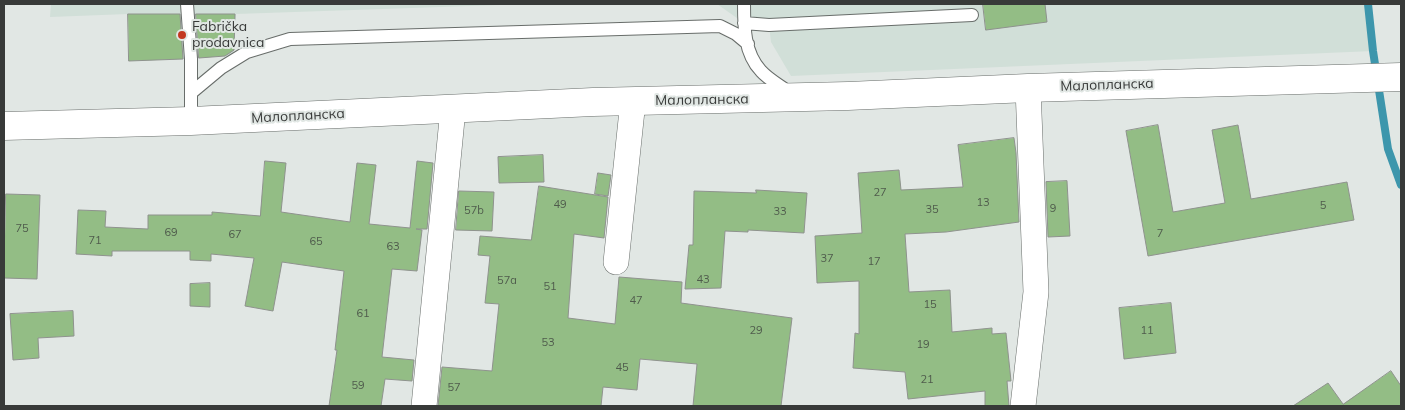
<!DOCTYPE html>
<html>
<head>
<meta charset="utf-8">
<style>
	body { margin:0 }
	#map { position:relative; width:1405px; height:410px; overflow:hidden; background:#e1e7e4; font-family:Mulish,sans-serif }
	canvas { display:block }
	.frame { position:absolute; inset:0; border:5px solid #383a39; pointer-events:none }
</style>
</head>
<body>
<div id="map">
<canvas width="1405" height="410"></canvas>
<div class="frame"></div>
</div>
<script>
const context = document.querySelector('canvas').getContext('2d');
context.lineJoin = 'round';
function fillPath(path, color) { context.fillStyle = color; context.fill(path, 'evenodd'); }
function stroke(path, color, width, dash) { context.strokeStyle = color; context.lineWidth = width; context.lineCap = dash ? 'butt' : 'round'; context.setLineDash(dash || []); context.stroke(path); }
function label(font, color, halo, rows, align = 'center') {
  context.font = font + ' Mulish,sans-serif'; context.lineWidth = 4; context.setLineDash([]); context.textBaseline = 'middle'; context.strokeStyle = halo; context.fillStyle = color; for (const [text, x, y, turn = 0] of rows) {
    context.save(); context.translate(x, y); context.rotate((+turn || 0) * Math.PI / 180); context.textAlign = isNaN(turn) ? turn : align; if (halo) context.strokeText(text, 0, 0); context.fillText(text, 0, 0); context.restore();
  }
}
fillPath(new Path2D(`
	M 51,4 L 529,4 L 236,14 L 234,55 L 191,59 L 129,61 L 128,14 L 50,17 Z
	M 717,4 L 1368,4 L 1373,51 L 791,76 L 771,42 L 769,25 L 744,23 Z`), '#d1dfd8');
stroke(new Path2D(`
	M 1368,4 L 1373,51 L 1388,149 L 1401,185`), '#3d96ac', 8);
const building = new Path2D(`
	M 983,4 L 1045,4 L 1047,22 L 986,30 Z
	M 128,14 L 180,14 L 183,59 L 129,61 Z
	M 196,14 L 235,14 L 234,50 L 225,56 L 199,58 Z
	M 1158,125 L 1173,212 L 1225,203 L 1212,130 L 1238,125 L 1251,199 L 1347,182 L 1354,220 L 1148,256 L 1126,131 Z
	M 1014,138 L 1016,153 L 1019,222 L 946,232 L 905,234 L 909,292 L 950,290 L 952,332 L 992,328 L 992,334 L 1006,333 L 1011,381 L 1007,381 L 1009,406 L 985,406 L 985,391 L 908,399 L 905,372 L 853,368 L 855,333 L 859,334 L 859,281 L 817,283 L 815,236 L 862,233 L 858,173 L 899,170 L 901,190 L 963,187 L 958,145 Z
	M 543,155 L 544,182 L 499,183 L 498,157 Z
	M 265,161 L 286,163 L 281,212 L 350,222 L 357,163 L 376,165 L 369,224 L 410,228 L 417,161 L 433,163 L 427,229 L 416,229 L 422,230 L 417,271 L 392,269 L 382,357 L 414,360 L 412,381 L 385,379 L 381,406 L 329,406 L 337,350 L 335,350 L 344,271 L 282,262 L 273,311 L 245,306 L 254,258 L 211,254 L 211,261 L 190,260 L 190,251 L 112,251 L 112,256 L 76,254 L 78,210 L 106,211 L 105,227 L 148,229 L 148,215 L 212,215 L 212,212 L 260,216 Z
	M 598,173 L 611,175 L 608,196 L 595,194 Z
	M 1067,181 L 1070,236 L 1048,237 L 1046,182 Z
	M 539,186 L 608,197 L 604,238 L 574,234 L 568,318 L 615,324 L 619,277 L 682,282 L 681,303 L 792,318 L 781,406 L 693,406 L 697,364 L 640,359 L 637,390 L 603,387 L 601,406 L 438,406 L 442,367 L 492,371 L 499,304 L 485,303 L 490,256 L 478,255 L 480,236 L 531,240 Z
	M 756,190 L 807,193 L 804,233 L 748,230 L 748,232 L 725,231 L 721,288 L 685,289 L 689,245 L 693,245 L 694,191 L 756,193 Z
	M 459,191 L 494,192 L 492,231 L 456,230 Z
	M 6,194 L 40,195 L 37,279 L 4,278 Z
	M 210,283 L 210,307 L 190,306 L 190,284 Z
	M 1171,303 L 1176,353 L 1124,359 L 1119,308 Z
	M 73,311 L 74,336 L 38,338 L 39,358 L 13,360 L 10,314 Z
	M 1391,371 L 1401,386 L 1401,406 L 1293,406 L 1328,383 L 1343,404 Z`);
fillPath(building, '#93bd85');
stroke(building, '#8e928d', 1);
const service = new Path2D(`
	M 187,4 L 191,59 L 191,121
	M 744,4 C 744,27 744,53 761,71 C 769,80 781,86 790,93
	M 744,23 L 769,25 L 972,15
	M 191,93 L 221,68 L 247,52 L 290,39 L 720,26 L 736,34 L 748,44`);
const minor = new Path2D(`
	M 616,262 L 633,101
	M 424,406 L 453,109
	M 1023,406 L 1036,292 L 1028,88`);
const primary = new Path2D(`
	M 4,126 L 191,121 L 593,102 L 848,96 L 1028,88 L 1401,77`);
stroke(service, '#686d6a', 14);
stroke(minor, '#686d6a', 26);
stroke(primary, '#686d6a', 29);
stroke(service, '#fff', 12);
stroke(minor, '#fff', 25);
stroke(primary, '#fff', 28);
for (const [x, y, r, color] of [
	[182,35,5,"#c33821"]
]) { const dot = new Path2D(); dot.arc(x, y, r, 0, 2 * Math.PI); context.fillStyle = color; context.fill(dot); stroke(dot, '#e1e7e4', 2); }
label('11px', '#4f5b4c', null, [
	["27",880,193],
	["13",983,203],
	["49",560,205],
	["5",1323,206],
	["9",1053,209],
	["35",932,210],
	["57b",474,211],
	["33",780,212],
	["75",22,229],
	["69",171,233],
	["7",1160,234],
	["67",235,235],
	["71",95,241],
	["65",316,242],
	["63",393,247],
	["37",827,259],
	["17",874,262],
	["43",703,280],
	["57a",507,281],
	["51",550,287],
	["47",636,301],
	["15",930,305],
	["61",363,314],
	["29",756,331],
	["11",1147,331],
	["53",548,343],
	["19",923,345],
	["45",622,368],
	["21",927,380],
	["59",358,386],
	["57",454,388]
]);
label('14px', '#383a39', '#e1e7e4', [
	["Fabrička",192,27],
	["prodavnica",192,43]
], 'left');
label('14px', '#383a39', '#e1e7e4', [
	["Малопланска",1107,85,-2],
	["Малопланска",702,100,-1],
	["Малопланска",298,116,-3]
]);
</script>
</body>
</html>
